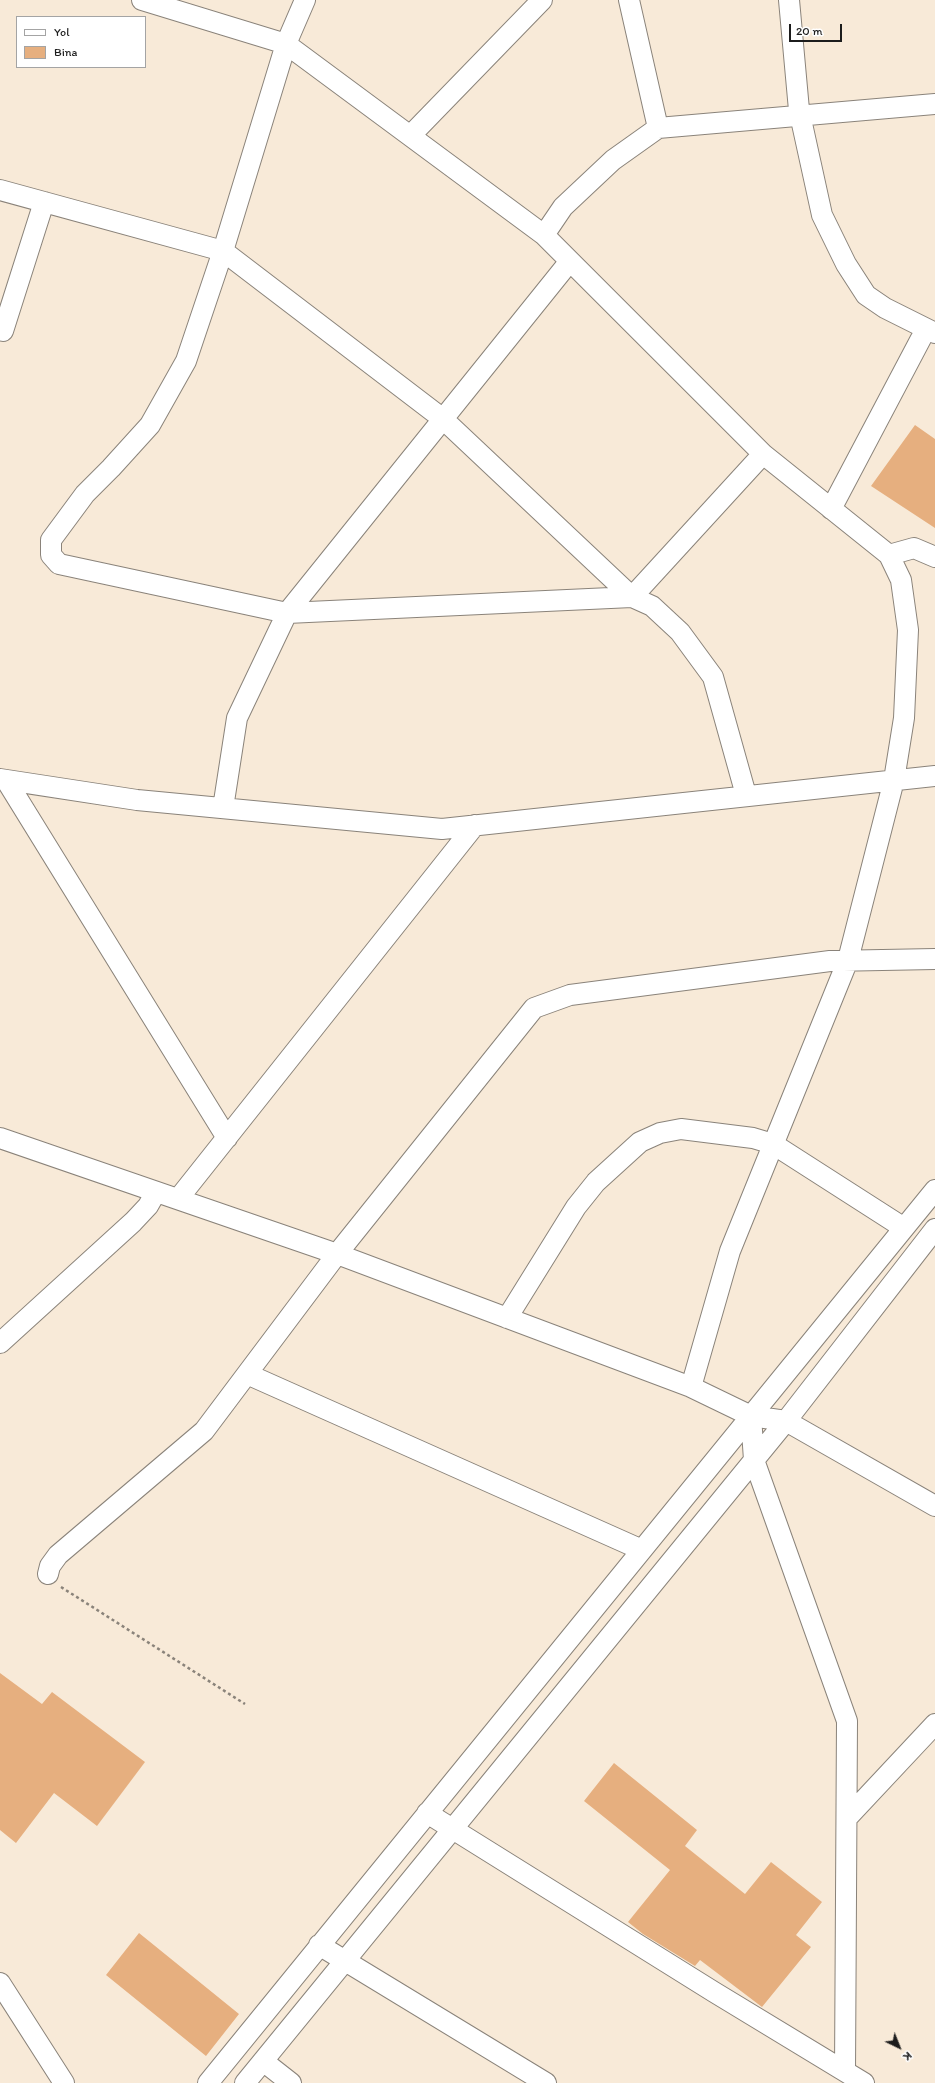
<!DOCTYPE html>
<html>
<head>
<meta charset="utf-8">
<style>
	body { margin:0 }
	#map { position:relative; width:935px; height:2083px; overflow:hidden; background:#f8ead8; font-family:Itim,sans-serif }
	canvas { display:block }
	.legend { position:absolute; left:16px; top:16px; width:130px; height:52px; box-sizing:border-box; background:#fff; border:1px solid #a4a4a4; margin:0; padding:5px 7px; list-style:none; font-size:12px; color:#1c1c1c }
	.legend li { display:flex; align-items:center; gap:8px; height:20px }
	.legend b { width:20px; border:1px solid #a4a4a4 }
	.north { position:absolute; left:879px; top:2027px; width:40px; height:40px; -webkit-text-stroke:3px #fff; paint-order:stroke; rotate:137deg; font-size:11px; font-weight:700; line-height:16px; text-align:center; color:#1c1c1c }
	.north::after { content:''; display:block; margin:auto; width:14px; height:18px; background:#1c1c1c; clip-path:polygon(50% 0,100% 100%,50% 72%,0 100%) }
	.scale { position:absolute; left:789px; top:24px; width:53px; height:18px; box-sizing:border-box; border:2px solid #1c1c1c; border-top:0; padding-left:5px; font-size:12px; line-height:14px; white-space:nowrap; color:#1c1c1c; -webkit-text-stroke:3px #fff; paint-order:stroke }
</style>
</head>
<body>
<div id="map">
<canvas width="935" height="2083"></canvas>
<ul class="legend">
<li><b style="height:5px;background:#fff"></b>Yol</li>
<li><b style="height:11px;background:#e6af7f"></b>Bina</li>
</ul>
<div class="north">K</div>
<div class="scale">20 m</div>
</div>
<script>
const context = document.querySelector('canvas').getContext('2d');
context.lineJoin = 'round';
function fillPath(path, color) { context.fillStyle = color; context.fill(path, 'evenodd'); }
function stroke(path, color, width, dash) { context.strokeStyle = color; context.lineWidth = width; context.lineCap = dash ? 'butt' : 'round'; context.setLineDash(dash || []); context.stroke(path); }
fillPath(new Path2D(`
	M 915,425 L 935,439 L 935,528 L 871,486 Z
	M 0,1673 L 42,1704 L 52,1692 L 145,1762 L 97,1826 L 54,1793 L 16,1843 L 0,1830 Z
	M 614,1763 L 697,1830 L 685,1846 L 745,1894 L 771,1862 L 822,1902 L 796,1935 L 811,1947 L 762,2007 L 700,1960 L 695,1966 L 643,1934 L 628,1922 L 670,1870 L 584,1801 Z
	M 139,1933 L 239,2014 L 206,2056 L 106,1975 Z`), '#e6af7f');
const minor = new Path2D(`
	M 142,0 L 286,44 L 544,235 L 763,454 L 889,555 L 901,580 L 908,630 L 904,718 L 894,780 L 848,960 L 730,1251 L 691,1387
	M 305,0 L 286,44 L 223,251 L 186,361 L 150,425 L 111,468 L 85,494 L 51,540 L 51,555 L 59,564 L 287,613 L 632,597 L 652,606 L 680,632 L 713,677 L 746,795
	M 629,0 L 658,128
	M 789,0 L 799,110 L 822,215 L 846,264 L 866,295 L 885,308 L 935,333
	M 411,135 L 542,0
	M 0,190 L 223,251 L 443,419 L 632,597 L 763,454
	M 544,235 L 563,207 L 613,160 L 658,128 L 935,104
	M 3,331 L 44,202
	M 831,509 L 926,329
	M 889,555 L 914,548 L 935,557
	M 0,779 L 137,800 L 442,829 L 935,776
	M 6,780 L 227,1138
	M 223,808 L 237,718 L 287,613 L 570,261
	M 0,1138 L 337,1254 L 691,1387 L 751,1416 L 786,1421 L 935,1506
	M 178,1199 L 475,825
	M 507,1318 L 576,1207 L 596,1182 L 640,1142 L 660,1133 L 681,1129 L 753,1138 L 773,1144 L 904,1228
	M 0,1343 L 133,1222 L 148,1206 L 156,1192
	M 247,1374 L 642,1550
	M 751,1416 L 754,1460 L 847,1721 L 845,2071
	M 48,1574 L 50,1566 L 58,1555 L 204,1431 L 337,1254 L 534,1008 L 570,995 L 830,961 L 935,959
	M 427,1813 L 714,1992 L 864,2083
	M 847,1818 L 935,1724
	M 319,1945 L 546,2083
	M 0,1983 L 64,2083
	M 263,2061 L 291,2083
	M 208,2083 L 935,1190
	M 245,2083 L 786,1421 L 935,1229`);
stroke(minor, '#8a837a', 22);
stroke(new Path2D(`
	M 61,1587 L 245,1704`), '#8a837a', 2.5, [3, 3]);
stroke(minor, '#fff', 20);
</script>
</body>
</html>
